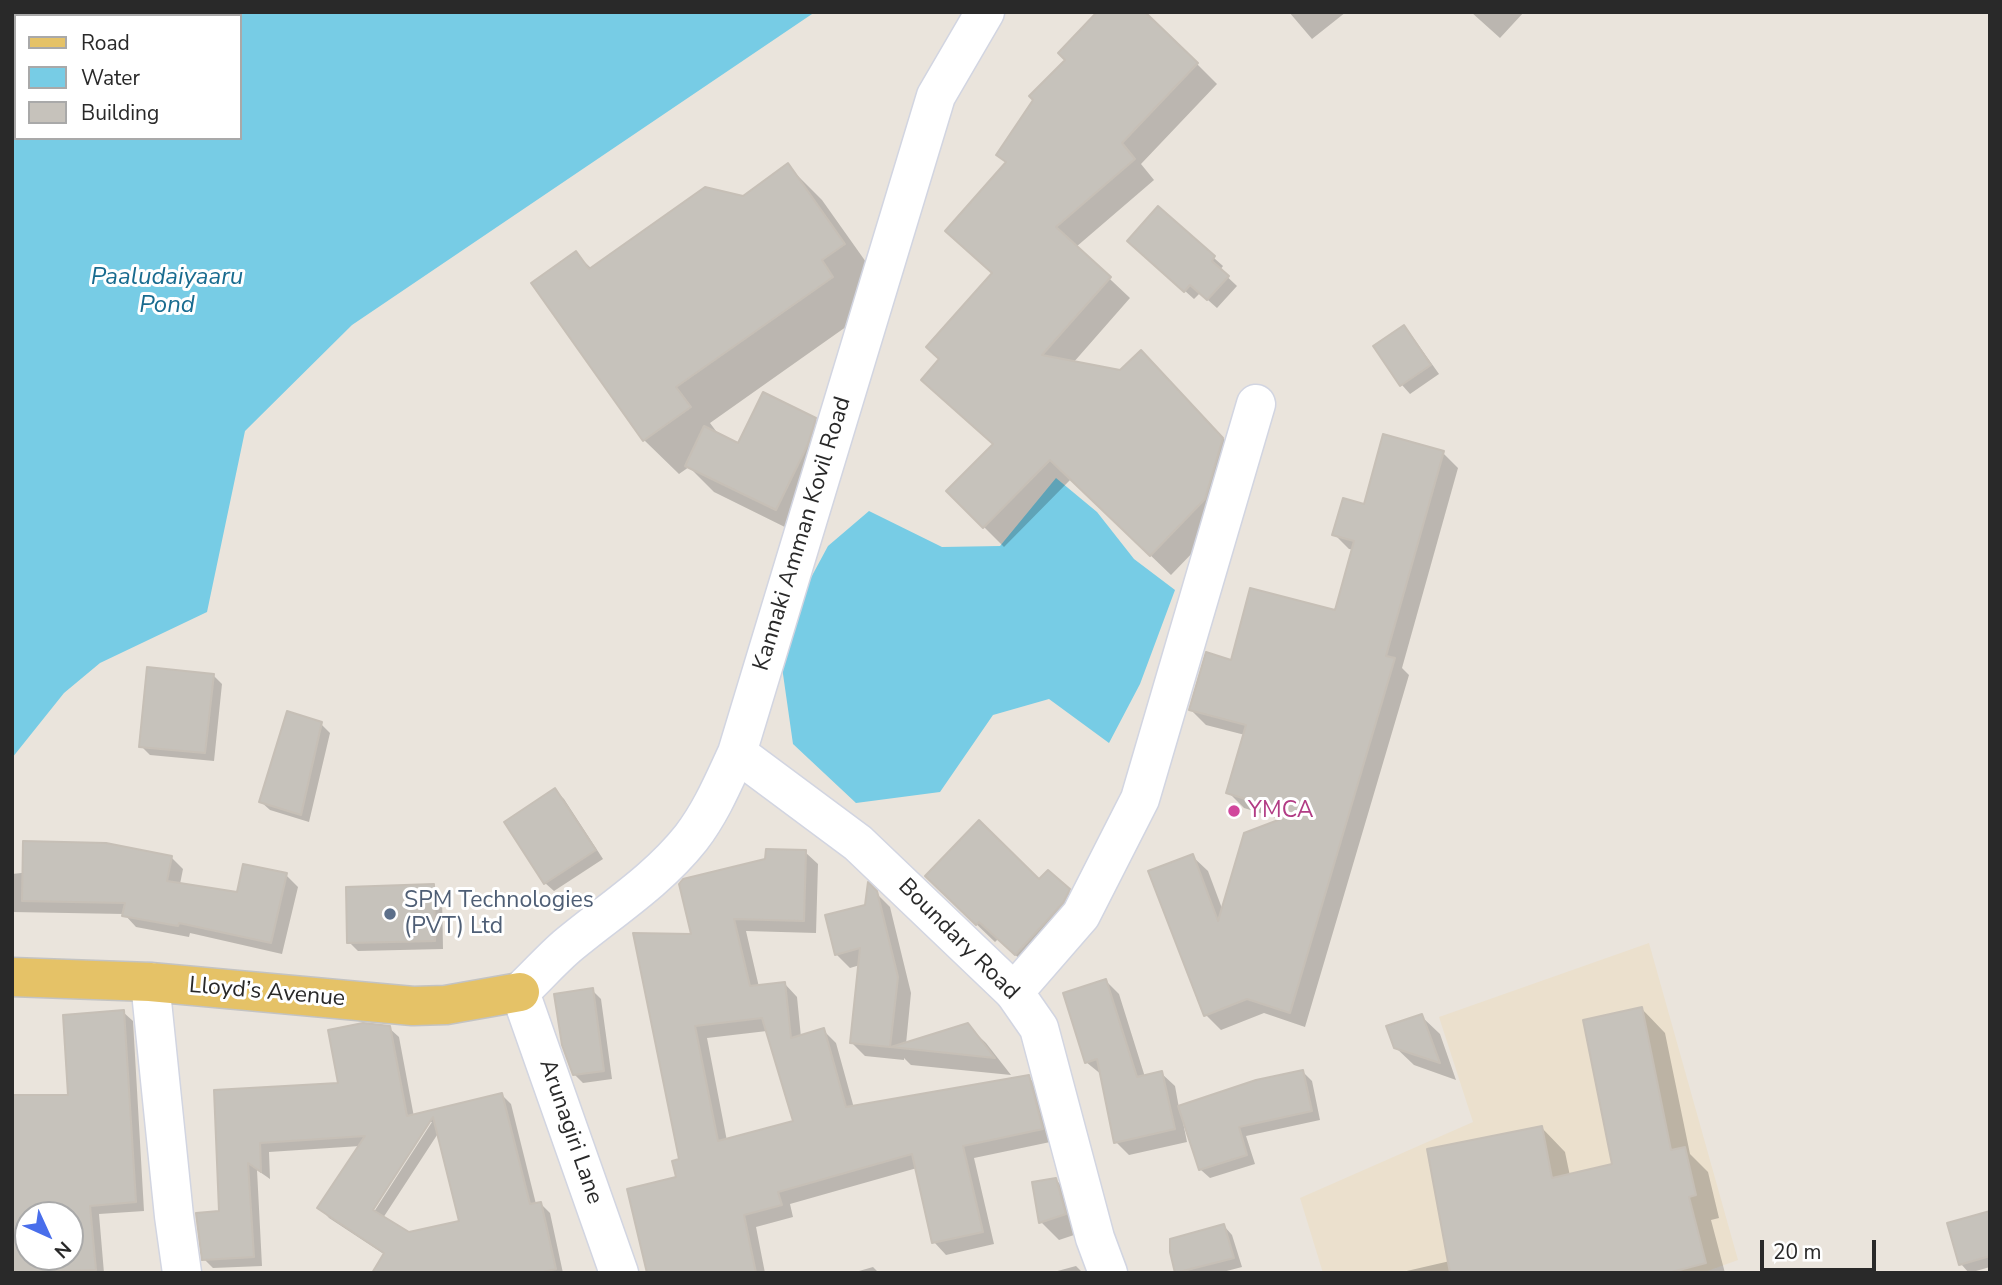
<!DOCTYPE html>
<html>
<head>
<meta charset="utf-8">
<style>
	body { margin:0 }
	#map { position:relative; width:2002px; height:1285px; overflow:hidden; background:#eae4dc; font-family:"Nunito Sans",sans-serif }
	canvas { display:block }
	.frame { position:absolute; inset:0; border:14px solid #292929; pointer-events:none }
	.legend { position:absolute; left:14px; top:14px; width:228px; height:126px; box-sizing:border-box; background:#fff; border:2px solid #a9a9a9; margin:0; padding:9px 12px; list-style:none; font-size:21px; color:#292929 }
	.legend li { display:flex; align-items:center; gap:14px; height:35px }
	.legend b { width:35px; border:2px solid #a9a9a9 }
	.north { position:absolute; left:14px; top:1201px; width:70px; height:70px; box-sizing:border-box; background:#fff; border:2px solid #a9a9a9; border-radius:50%; rotate:135deg; font-size:19px; font-weight:700; line-height:28px; text-align:center; color:#292929 }
	.north::after { content:''; display:block; margin:auto; width:24px; height:32px; background:#496eeb; clip-path:polygon(50% 0,100% 100%,50% 72%,0 100%) }
	.scale { position:absolute; left:1760px; top:1240px; width:116px; height:32px; box-sizing:border-box; border:4px solid #292929; border-top:0; padding-left:9px; font-size:21px; line-height:24px; white-space:nowrap; color:#292929; -webkit-text-stroke:5px #fff; paint-order:stroke }
</style>
</head>
<body>
<div id="map">
<canvas width="2002" height="1285"></canvas>
<div class="frame"></div>
<ul class="legend">
<li><b style="height:9px;background:#e5c267"></b>Road</li>
<li><b style="height:19px;background:#77cce5"></b>Water</li>
<li><b style="height:19px;background:#c6c2bb"></b>Building</li>
</ul>
<div class="north">N</div>
<div class="scale">20 m</div>
</div>
<script>
const context = document.querySelector('canvas').getContext('2d');
context.lineJoin = 'round';
function fillPath(path, color) { context.fillStyle = color; context.fill(path, 'evenodd'); }
function stroke(path, color, width, dash) { context.strokeStyle = color; context.lineWidth = width; context.lineCap = dash ? 'butt' : 'round'; context.setLineDash(dash || []); context.stroke(path); }
function label(font, color, halo, rows, align = 'center') {
  context.font = font + ' "Nunito Sans",sans-serif'; context.lineWidth = 6; context.setLineDash([]); context.textBaseline = 'middle'; context.strokeStyle = halo; context.fillStyle = color; for (const [text, x, y, turn = 0] of rows) {
    context.save(); context.translate(x, y); context.rotate((+turn || 0) * Math.PI / 180); context.textAlign = isNaN(turn) ? turn : align; if (halo) context.strokeText(text, 0, 0); context.fillText(text, 0, 0); context.restore();
  }
}
fillPath(new Path2D(`
	M 1649,943 L 1738,1260 L 1702,1273 L 1323,1273 L 1300,1198 L 1473,1122 L 1439,1017 Z`), '#ebe0cd');
fillPath(new Path2D(`
	M 12,12 L 815,12 L 352,325 L 245,431 L 207,612 L 100,663 L 64,693 L 12,758 ZM 16,16 L 240,16 L 240,138 L 16,138 Z
	M 1056,478 L 1097,512 L 1134,559 L 1175,590 L 1140,684 L 1109,743 L 1049,699 L 993,715 L 940,792 L 856,803 L 793,744 L 778,639 L 828,546 L 869,511 L 942,547 L 1000,546 Z`), '#77cce5');
fillPath(new Path2D(`
	M 1289,12 L 1346,12 L 1312,39 Z
	M 1471,12 L 1524,12 L 1500,38 Z
	M 1197,64 L 1217,84 L 1141,164 L 1154,180 L 1076,247 L 1130,298 L 1073,363 L 1121,372 L 1161,373 L 1243,459 L 1225,519 L 1171,575 L 1071,479 L 1004,547 L 948,491 L 994,445 L 923,380 L 941,360 L 994,274 L 1007,164 L 998,155 Z
	M 788,166 L 822,200 L 878,279 L 855,295 L 867,312 L 710,423 L 719,435 L 739,445 L 815,419 L 842,446 L 803,536 L 714,492 L 689,467 L 679,474 L 644,440 L 575,253 L 592,269 L 743,198 Z
	M 1158,208 L 1214,258 L 1223,266 L 1220,270 L 1237,286 L 1217,308 L 1200,293 L 1194,299 L 1138,249 Z
	M 1404,327 L 1412,336 L 1439,374 L 1410,394 L 1402,385 L 1375,346 Z
	M 1443,453 L 1458,468 L 1402,668 L 1409,675 L 1305,1027 L 1264,1013 L 1221,1030 L 1206,1015 L 1192,856 L 1208,871 L 1223,911 L 1283,820 L 1244,808 L 1228,792 L 1245,735 L 1206,725 L 1191,710 L 1233,662 L 1336,612 L 1354,550 L 1349,549 L 1334,534 L 1365,506 Z
	M 213,675 L 222,684 L 214,761 L 150,755 L 141,746 Z
	M 321,724 L 330,733 L 309,822 L 270,810 L 261,802 Z
	M 555,790 L 564,799 L 603,859 L 554,891 L 545,883 Z
	M 805,852 L 818,864 L 816,933 L 746,931 L 759,987 L 785,984 L 797,997 L 801,1037 L 823,1030 L 836,1043 L 854,1108 L 1028,1077 L 1041,1089 L 1055,1141 L 974,1158 L 994,1244 L 946,1255 L 934,1242 L 917,1168 L 790,1204 L 793,1217 L 756,1227 L 765,1273 L 697,1273 L 678,1178 L 682,1160 L 693,936 ZM 767,1031 L 795,1123 L 727,1141 L 707,1038 Z
	M 171,857 L 183,869 L 180,884 L 238,894 L 286,875 L 298,887 L 282,954 L 190,933 L 189,937 L 136,927 L 124,914 L 12,912 L 12,874 Z
	M 1039,882 L 1068,891 L 1087,909 L 1034,972 L 998,939 L 995,942 L 945,894 Z
	M 433,886 L 442,895 L 443,949 L 358,951 L 349,942 Z
	M 869,886 L 890,907 L 911,993 L 906,1044 L 967,1025 L 986,1043 L 1011,1075 L 911,1065 L 904,1058 L 904,1060 L 865,1056 L 851,1042 L 860,965 L 850,968 L 836,954 L 867,907 Z
	M 1106,981 L 1119,994 L 1145,1077 L 1161,1073 L 1175,1086 L 1179,1108 L 1303,1072 L 1312,1081 L 1320,1120 L 1246,1136 L 1255,1164 L 1210,1178 L 1201,1170 L 1185,1122 L 1183,1122 L 1187,1142 L 1129,1155 L 1116,1142 L 1102,1075 L 1086,1062 Z
	M 592,990 L 601,999 L 612,1079 L 583,1083 L 574,1074 Z
	M 1642,1009 L 1665,1033 L 1690,1154 L 1708,1172 L 1719,1218 L 1711,1220 L 1725,1273 L 1398,1273 L 1450,1261 L 1542,1128 L 1565,1152 L 1570,1176 L 1614,1165 Z
	M 123,1012 L 133,1021 L 144,1211 L 99,1214 L 104,1273 L 12,1273 L 12,1097 L 70,1097 ZM 28,1215 L 70,1215 L 70,1257 L 28,1257 Z
	M 1421,1016 L 1440,1034 L 1456,1080 L 1414,1065 L 1395,1047 Z
	M 389,1028 L 399,1037 L 414,1117 L 502,1095 L 511,1104 L 536,1204 L 540,1203 L 550,1213 L 563,1273 L 374,1273 L 402,1266 L 329,1218 L 320,1208 L 360,1146 L 269,1152 L 270,1179 L 257,1170 L 262,1266 L 213,1268 L 204,1259 L 221,1213 L 215,1092 L 340,1084 ZM 428,1122 L 432,1122 L 370,1218 L 367,1216 ZM 439,1132 L 461,1222 L 409,1234 L 383,1218 Z
	M 1056,1180 L 1074,1198 L 1083,1232 L 1059,1240 L 1041,1222 Z
	M 1990,1212 L 1990,1267 L 1969,1273 L 1961,1264 Z
	M 1224,1226 L 1232,1235 L 1242,1267 L 1219,1273 L 1177,1273 L 1171,1251 Z
	M 1076,1266 L 1083,1273 L 1050,1273 Z
	M 873,1267 L 879,1273 L 852,1273 Z`), '#0003');
const building = new Path2D(`
	M 1097,12 L 1145,12 L 1198,63 L 1122,143 L 1135,159 L 1056,227 L 1111,277 L 1042,355 L 1120,370 L 1141,350 L 1223,438 L 1205,499 L 1150,556 L 1050,460 L 983,528 L 946,491 L 993,444 L 921,380 L 939,359 L 926,347 L 992,273 L 945,231 L 1006,162 L 996,155 L 1033,100 L 1029,96 L 1065,60 L 1058,53 Z
	M 788,163 L 845,244 L 822,260 L 833,277 L 676,387 L 691,407 L 643,441 L 531,283 L 576,251 L 589,269 L 705,187 L 743,196 Z
	M 1158,206 L 1215,256 L 1212,261 L 1229,276 L 1207,300 L 1190,285 L 1184,292 L 1127,241 Z
	M 1404,325 L 1431,365 L 1400,386 L 1373,346 Z
	M 763,392 L 816,418 L 808,444 L 776,510 L 685,466 L 704,426 L 738,443 Z
	M 1383,434 L 1444,451 L 1386,656 L 1395,658 L 1290,1013 L 1247,999 L 1204,1016 L 1148,871 L 1193,854 L 1218,921 L 1244,833 L 1294,814 L 1226,793 L 1246,725 L 1189,710 L 1206,652 L 1231,660 L 1250,588 L 1335,610 L 1354,541 L 1332,535 L 1343,498 L 1364,504 Z
	M 147,667 L 214,674 L 205,753 L 139,747 Z
	M 287,711 L 322,722 L 301,815 L 259,802 Z
	M 555,788 L 596,850 L 544,884 L 504,822 Z
	M 979,820 L 1039,879 L 1048,870 L 1070,889 L 1063,903 L 1015,955 L 979,922 L 976,925 L 925,876 Z
	M 23,841 L 106,843 L 172,856 L 167,881 L 237,892 L 243,864 L 287,873 L 271,943 L 179,923 L 178,926 L 122,916 L 125,903 L 22,901 Z
	M 766,849 L 806,850 L 804,921 L 734,919 L 750,986 L 785,982 L 791,1038 L 824,1028 L 846,1107 L 1029,1075 L 1043,1129 L 963,1146 L 983,1232 L 932,1243 L 912,1154 L 778,1192 L 782,1205 L 744,1215 L 756,1273 L 647,1273 L 627,1189 L 676,1177 L 672,1161 L 679,1159 L 633,933 L 691,934 L 679,884 L 683,879 L 765,859 ZM 762,1018 L 793,1121 L 718,1141 L 695,1026 Z
	M 868,882 L 877,891 L 898,977 L 890,1047 L 850,1043 L 860,948 L 835,955 L 825,915 L 865,905 Z
	M 434,884 L 435,941 L 347,943 L 346,887 Z
	M 1106,979 L 1137,1077 L 1162,1071 L 1175,1129 L 1114,1143 L 1097,1059 L 1085,1063 L 1063,993 Z
	M 593,988 L 604,1071 L 573,1075 L 562,1045 L 554,994 Z
	M 1642,1007 L 1671,1150 L 1685,1147 L 1696,1195 L 1689,1197 L 1706,1263 L 1668,1273 L 1450,1273 L 1427,1149 L 1542,1126 L 1552,1178 L 1612,1164 L 1583,1020 Z
	M 124,1010 L 136,1202 L 90,1206 L 96,1270 L 12,1273 L 12,1095 L 68,1095 L 63,1015 ZM 28,1215 L 70,1215 L 70,1257 L 28,1257 Z
	M 1422,1014 L 1440,1063 L 1394,1048 L 1386,1026 Z
	M 363,1023 L 390,1026 L 407,1116 L 502,1093 L 530,1204 L 541,1202 L 556,1269 L 539,1273 L 372,1273 L 384,1253 L 317,1208 L 365,1136 L 260,1143 L 261,1172 L 248,1163 L 254,1257 L 202,1260 L 196,1213 L 219,1211 L 214,1090 L 338,1083 L 328,1030 ZM 433,1117 L 459,1221 L 409,1232 L 373,1210 Z
	M 968,1023 L 995,1058 L 891,1047 Z
	M 1303,1070 L 1312,1111 L 1239,1127 L 1247,1155 L 1199,1170 L 1178,1106 L 1256,1080 Z
	M 1056,1178 L 1066,1214 L 1039,1223 L 1032,1182 Z
	M 1990,1211 L 1990,1256 L 1959,1265 L 1947,1223 Z
	M 1224,1224 L 1234,1258 L 1175,1273 L 1170,1252 L 1170,1239 Z`);
fillPath(building, '#c6c2bb');
stroke(building, '#c6bfb6', 2);
const minor = new Path2D(`
	M 150,982 L 174,1216 L 182,1273
	M 520,992 L 619,1273
	M 1014,992 L 1081,915 L 1140,799 L 1256,404`);
const secondary = new Path2D(`
	M 737,753 L 858,843 L 1014,992 L 1039,1028 L 1095,1238 L 1108,1273
	M 520,992 C 536,977 550,961 566,947 C 609,911 656,882 691,838 C 711,812 723,783 737,753 L 936,96 L 985,12`);
const primary = new Path2D(`
	M 12,977 L 150,982 L 413,1006 L 446,1005 L 520,992`);
stroke(minor, '#d2d5e1', 41);
stroke(secondary, '#d2d5e1', 41);
stroke(primary, '#c3c3c3', 41);
stroke(minor, '#fff', 38);
stroke(secondary, '#fff', 38);
stroke(primary, '#e5c267', 38);
for (const [x, y, r, color] of [
	[1234,811,7,"#d1479c"],
	[390,914,7,"#5c6f8a"]
]) { const dot = new Path2D(); dot.arc(x, y, r, 0, 2 * Math.PI); context.fillStyle = color; context.fill(dot); stroke(dot, '#fff', 2.5); }
label('23px', '#292929', '#fff', [
	["Kannaki Amman Kovil Road",803,534,-73],
	["Boundary Road",958,940,45],
	["Lloyd’s Avenue",267,993,5],
	["Arunagiri Lane",570,1132,71]
]);
label('23px', '#b23c85', '#fff', [
	["YMCA",1248,811]
], 'left');
label('23px', '#4e5e75', '#fff', [
	["SPM Technologies",404,901],
	["(PVT) Ltd",404,927]
], 'left');
label('italic 24px', '#186b8f', '#fff', [
	["Paaludaiyaaru",167,278],
	["Pond",167,306]
]);
</script>
</body>
</html>
